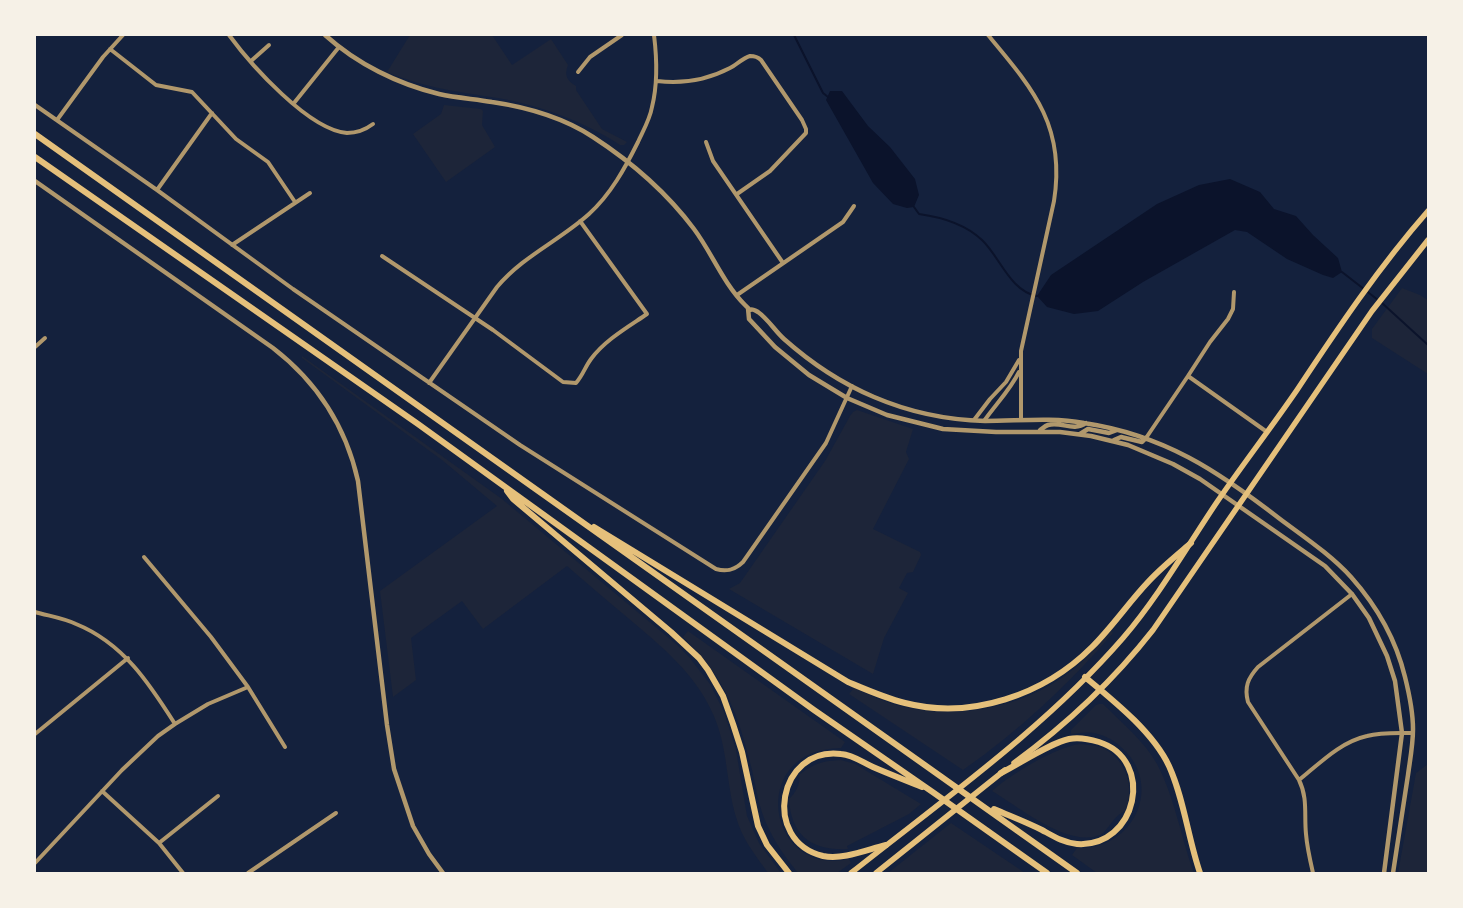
<!DOCTYPE html>
<html>
<head>
<meta charset="utf-8">
<style>
	body { margin:0 }
	#map { position:relative; width:1463px; height:908px; overflow:hidden; background:#14213d; font-family:"DejaVu Sans",sans-serif }
	canvas { display:block }
	.frame { position:absolute; inset:0; border:36px solid #f6f1e7; pointer-events:none }
</style>
</head>
<body>
<div id="map">
<canvas width="1463" height="908"></canvas>
<div class="frame"></div>
</div>
<script>
const context = document.querySelector('canvas').getContext('2d');
context.lineJoin = 'round';
function fillPath(path, color) { context.fillStyle = color; context.fill(path, 'evenodd'); }
function stroke(path, color, width, dash) { context.strokeStyle = color; context.lineWidth = width; context.lineCap = dash ? 'butt' : 'round'; context.setLineDash(dash || []); context.stroke(path); }
fillPath(new Path2D(`
	M 410,35 L 492,35 L 512,65 L 551,39 L 568,65 C 564,75 567,81 576,86 L 576,90 L 602,129 L 627,142 L 624,145 L 620,145 C 584,121 534,103 491,97 C 453,91 423,87 387,72 Z
	M 444,105 L 481,109 L 483,111 L 482,125 L 495,147 L 446,182 L 413,134 L 441,114 Z
	M 1402,288 L 1420,295 L 1428,300 L 1428,374 L 1372,338 L 1372,329 Z
	M 302,356 L 502,499 L 676,644 L 689,657 L 710,684 L 724,712 L 736,750 L 747,816 L 759,843 L 781,873 L 768,873 C 756,856 742,839 736,817 C 726,783 728,747 713,714 C 695,673 661,646 628,618 C 607,601 587,583 567,566 L 483,629 L 462,601 L 411,638 L 416,680 L 393,697 L 380,591 L 497,506 L 442,460 L 302,358 Z
	M 857,410 L 913,429 L 906,452 L 909,459 L 873,529 L 920,552 L 921,555 L 913,572 L 907,573 L 899,588 L 908,593 L 884,638 L 873,674 L 729,589 L 740,583 L 825,461 L 850,416 L 853,412 Z
	M 688,631 L 845,742 L 841,748 C 746,749 767,878 849,859 L 851,863 L 837,873 L 798,873 C 786,858 775,843 767,825 C 759,808 756,788 752,770 C 738,714 726,678 683,637 Z
	M 1111,631 L 1113,633 C 1069,684 1019,731 963,770 L 849,694 L 854,688 C 870,695 886,703 904,707 C 963,720 1030,706 1076,667 C 1089,656 1100,643 1111,631 Z
	M 1099,704 L 1103,704 C 1122,723 1144,741 1157,764 C 1175,798 1181,838 1194,873 L 1097,873 L 1072,855 L 1077,848 C 1133,851 1165,785 1121,747 C 1115,741 1106,736 1098,734 C 1089,731 1080,733 1071,734 L 1071,730 L 1096,705 Z
	M 1080,744 C 1088,745 1096,745 1103,748 C 1127,760 1135,789 1125,811 C 1113,816 1108,831 1100,835 C 1068,848 1019,807 992,791 C 1011,774 1056,747 1080,744 Z
	M 841,760 L 855,764 L 921,804 L 909,814 L 847,846 L 848,849 C 812,851 791,836 789,799 C 795,794 801,783 799,775 C 814,763 823,761 841,760 Z
	M 1428,764 L 1428,873 L 1398,873 L 1416,773 Z
	M 951,823 L 1025,873 L 888,873 Z`), '#1d2539');
fillPath(new Path2D(`
	M 830,91 L 842,91 L 868,126 L 890,147 L 915,179 L 919,195 L 914,207 L 907,208 L 893,204 L 873,183 L 826,100 Z
	M 1230,179 L 1260,192 L 1274,209 L 1296,216 L 1313,235 L 1338,258 L 1342,272 L 1333,278 L 1323,275 L 1287,259 L 1247,232 L 1235,230 L 1143,282 L 1098,311 L 1074,314 L 1047,307 L 1037,296 L 1051,275 L 1157,204 L 1199,185 Z`), '#0b132b');
stroke(new Path2D(`
	M 794,35 L 823,93 L 828,97
	M 914,207 L 919,214 C 941,217 965,224 982,240 C 1000,257 1010,291 1037,296
	M 1342,272 L 1378,300
	M 1382,303 L 1428,345`), '#0b132b', 2);
stroke(new Path2D(`
	M 229,35 C 251,65 309,130 347,133 C 357,133 365,130 373,124
	M 988,35 C 1033,89 1066,126 1054,201 L 1021,351 L 1021,419
	M 110,49 L 156,85 L 192,92 L 236,139 L 268,162 L 295,202
	M 251,61 L 269,45
	M 578,72 L 590,57 L 622,35
	M 657,81 C 682,84 707,80 730,68 C 736,65 743,58 750,56 C 754,56 758,57 761,60 L 802,120 L 806,129 L 806,133 L 770,171 L 737,194
	M 294,103 L 339,47
	M 35,105 L 157,190 L 293,289 L 520,445 L 716,569 C 727,572 735,570 743,562 L 826,443 L 852,386
	M 57,120 L 103,57 L 123,35
	M 706,142 L 713,161 L 783,263
	M 157,190 L 212,113
	M 232,245 L 310,193
	M 382,256 L 493,330 L 563,382 L 576,383 C 583,375 585,367 591,359 C 605,340 628,327 647,314 L 580,221
	M 737,295 L 843,222 L 854,206
	M 35,347 L 45,338
	M 1188,376 L 1210,342 L 1228,319 L 1233,309 L 1234,292
	M 429,383 L 497,287 C 523,256 559,241 589,214 C 611,194 625,168 638,142 C 643,131 650,119 652,107 C 658,83 657,59 654,35
	M 974,420 L 990,399 L 1006,382 L 1019,360
	M 984,421 C 996,404 1010,390 1019,372
	M 1146,438 L 1188,376 L 1267,432
	M 144,557 L 211,637 L 248,687 L 285,747
	M 1352,594 L 1258,667 C 1248,678 1244,687 1248,702 L 1299,780 C 1319,764 1340,742 1367,736 C 1381,732 1398,733 1413,733
	M 35,612 C 49,616 63,618 76,624 C 123,643 149,683 175,724
	M 35,734 L 128,658
	M 1299,780 C 1308,798 1304,815 1306,834 C 1307,847 1310,860 1313,873
	M 102,791 L 159,843 L 183,873
	M 159,843 L 218,796
	M 35,863 L 122,770 L 158,736 L 175,724 L 208,704 L 248,687
	M 248,873 L 336,813`), '#b1986c', 4);
stroke(new Path2D(`
	M 325,35 C 357,64 398,84 439,94 C 457,98 475,99 492,102 C 526,107 564,118 593,137 C 630,161 667,193 694,229 C 712,253 723,283 745,305 C 755,315 746,305 758,312 C 768,319 775,331 784,339 C 811,363 841,383 874,397 C 909,412 947,420 985,421 C 1019,421 1051,417 1084,423 C 1164,435 1218,471 1280,519 C 1304,537 1331,555 1351,577 C 1376,605 1396,640 1405,677 C 1409,693 1413,712 1413,729 C 1413,745 1410,760 1408,775 C 1403,808 1398,840 1393,873
	M 35,181 L 273,348 C 317,382 346,427 358,481 L 387,725 L 394,769 L 413,826 L 429,854 L 443,873
	M 748,308 L 749,319 L 775,347 L 809,375 L 847,398 L 887,415 L 943,429 L 996,432 L 1060,432 L 1091,436 L 1128,445 L 1173,464 L 1200,479 L 1325,566 L 1352,594 L 1369,618 L 1387,656 L 1395,681 L 1402,733 L 1384,873
	M 1040,430 C 1043,428 1045,426 1048,425 C 1061,421 1073,432 1086,423
	M 1080,434 L 1088,429 L 1109,433 L 1117,430
	M 1114,440 L 1121,437 L 1142,442 L 1146,438`), '#b1986c', 4.5);
stroke(new Path2D(`
	M 1014,763 C 1066,725 1113,681 1153,630 L 1372,311 L 1428,240
	M 851,873 C 944,799 1045,728 1123,638 C 1159,596 1186,548 1217,502 C 1243,464 1271,428 1297,390 C 1338,328 1379,267 1428,211
	M 876,873 L 1005,770`), '#e5c07b', 5.5);
stroke(new Path2D(`
	M 35,134 L 1077,873
	M 35,157 L 418,424 L 814,710 L 934,793 L 1047,873
	M 507,491 L 513,499 L 671,632 L 699,658 L 708,670 L 723,696 L 733,724 L 742,752 L 758,826 L 767,845 L 789,873
	M 594,527 L 848,682 C 867,690 885,698 905,703 C 971,720 1044,695 1092,647 C 1113,626 1129,602 1149,581 C 1162,567 1177,555 1191,543
	M 1085,677 C 1114,701 1153,732 1169,766 C 1184,799 1188,838 1200,873
	M 994,809 C 1010,816 1026,822 1042,830 C 1053,836 1064,843 1077,844 C 1137,848 1156,760 1099,742 C 1089,739 1079,737 1069,739 C 1048,744 1021,763 1001,773
	M 886,845 C 866,850 843,860 823,856 C 761,841 778,746 841,754 C 853,755 862,762 873,767 C 889,774 905,780 922,787`), '#e5c07b', 6);
</script>
</body>
</html>
